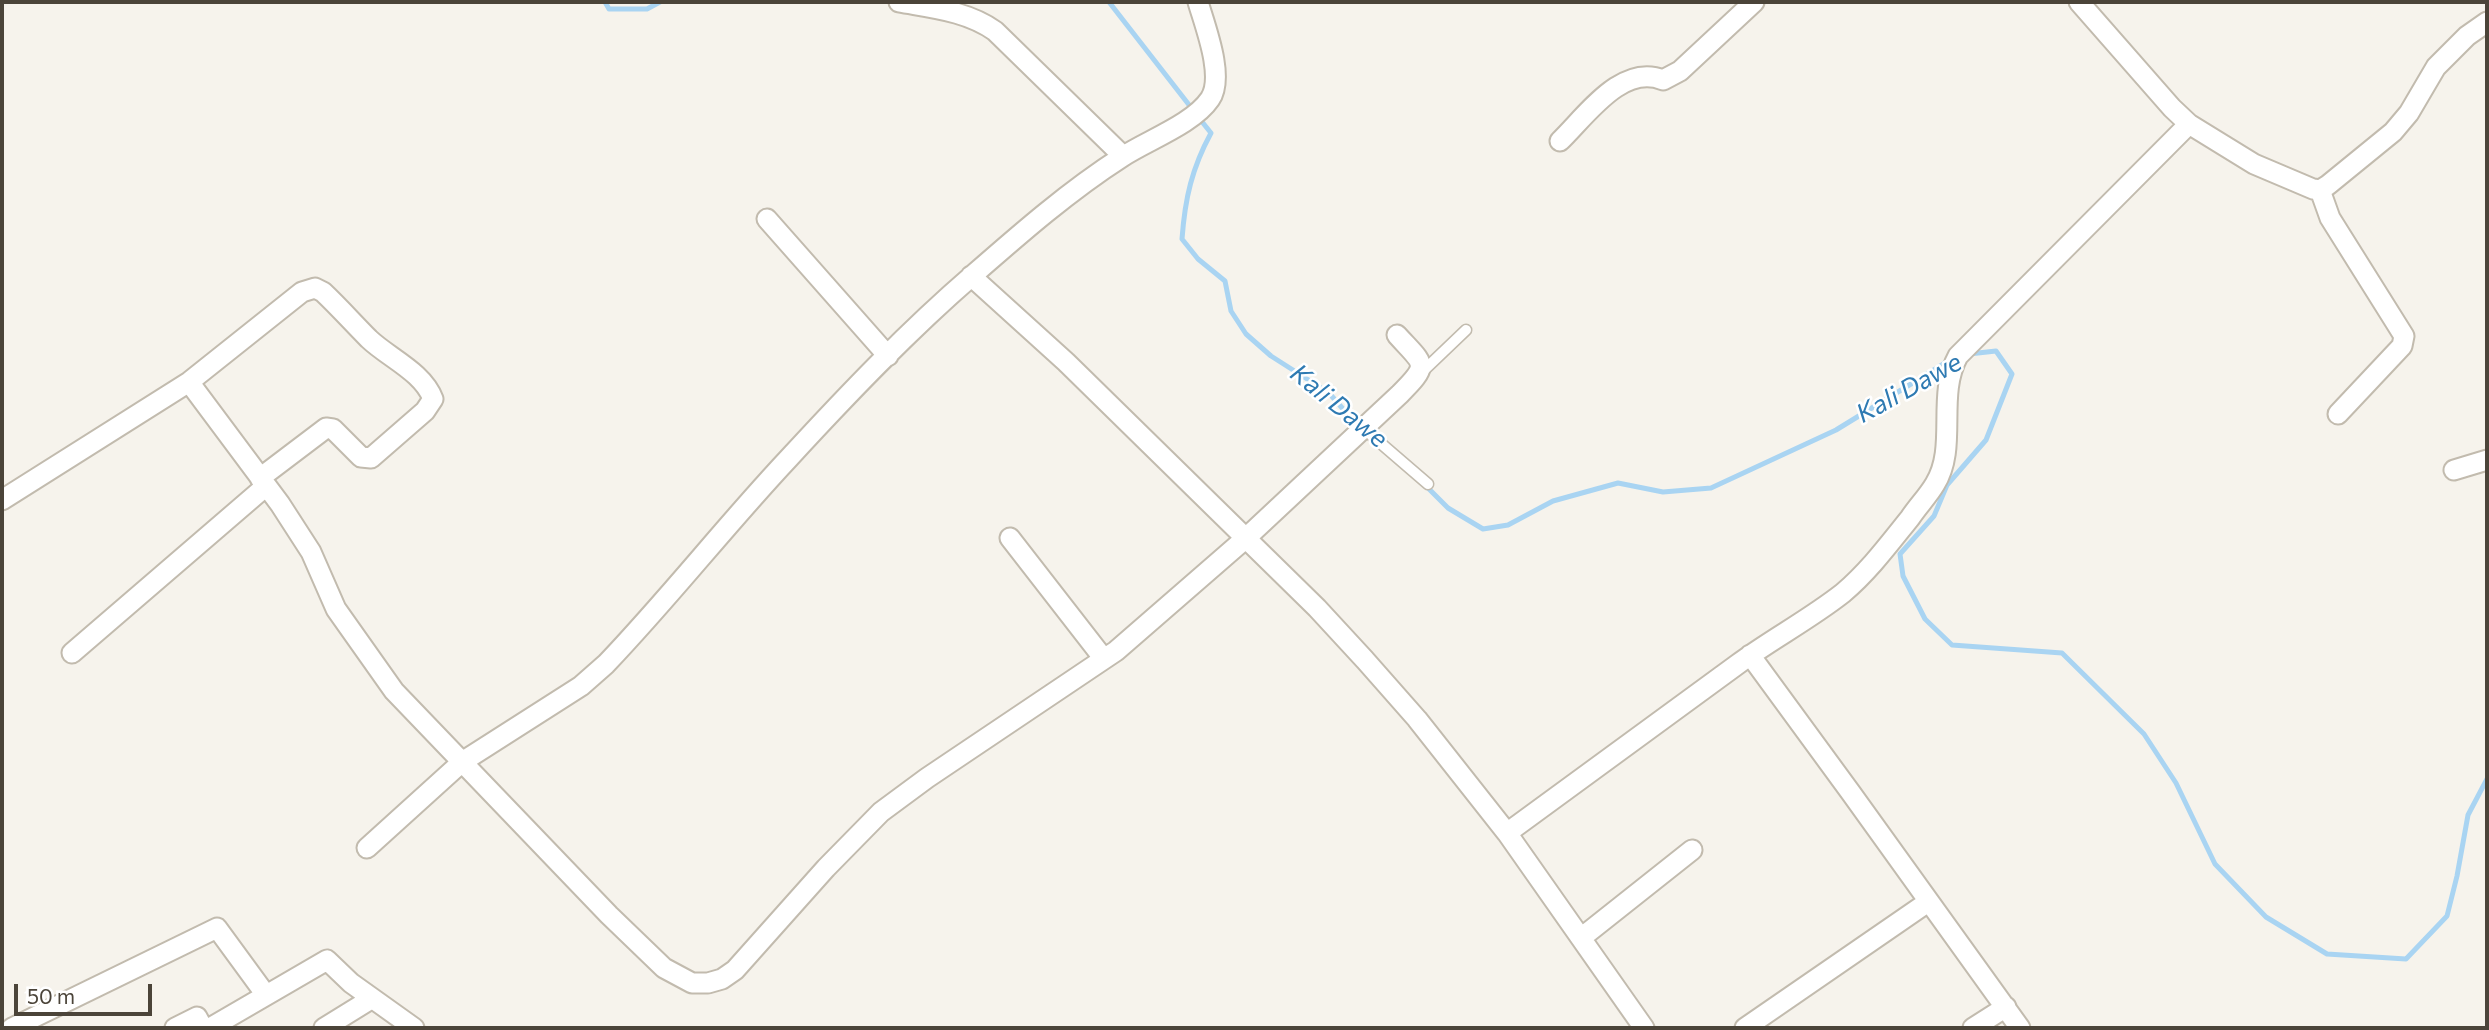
<!DOCTYPE html>
<html>
<head>
<meta charset="utf-8">
<style>
	body { margin:0 }
	#map { position:relative; width:2489px; height:1030px; overflow:hidden; background:#f6f3ec; font-family:Commissioner,sans-serif }
	canvas { display:block }
	.frame { position:absolute; inset:0; border:4px solid #4b4439; pointer-events:none }
	.scale { position:absolute; left:14px; top:984px; width:138px; height:32px; box-sizing:border-box; border:4px solid #4b4439; border-top:0; padding-left:9px; font-size:21px; line-height:24px; white-space:nowrap; color:#4b4439; -webkit-text-stroke:5px #fff; paint-order:stroke }
</style>
</head>
<body>
<div id="map">
<canvas width="2489" height="1030"></canvas>
<div class="frame"></div>
<div class="scale">50 m</div>
</div>
<script>
const context = document.querySelector('canvas').getContext('2d');
context.lineJoin = 'round';
function stroke(path, color, width, dash) { context.strokeStyle = color; context.lineWidth = width; context.lineCap = dash ? 'butt' : 'round'; context.setLineDash(dash || []); context.stroke(path); }
function label(font, color, halo, rows, align = 'center') {
  context.font = font + ' Commissioner,sans-serif'; context.lineWidth = 5; context.setLineDash([]); context.textBaseline = 'middle'; context.strokeStyle = halo; context.fillStyle = color; for (const [text, x, y, turn = 0] of rows) {
    context.save(); context.translate(x, y); context.rotate((+turn || 0) * Math.PI / 180); context.textAlign = isNaN(turn) ? turn : align; if (halo) context.strokeText(text, 0, 0); context.fillText(text, 0, 0); context.restore();
  }
}
stroke(new Path2D(`
	M 605,2 L 609,9 L 647,9 L 660,2
	M 1109,2 L 1193,110
	M 1199,118 L 1211,133 C 1192,168 1185,198 1182,239 L 1198,259 L 1225,281 L 1231,311 L 1246,334 L 1271,356 L 1329,393 L 1351,418 L 1360,425
	M 1969,354 L 1996,351 L 2012,374 L 1986,440 L 1947,485 L 1934,516 L 1900,554 L 1903,576 L 1925,619 L 1952,645 L 2062,653 L 2144,734 L 2176,783 L 2215,864 L 2266,917 L 2327,954 L 2406,959 L 2447,916 L 2457,876 L 2468,815 L 2487,779
	M 1426,486 L 1448,508 L 1483,529 L 1508,525 L 1553,501 L 1618,483 L 1663,492 L 1711,488 L 1836,430 L 1950,360`), '#a9d4f2', 5);
const service = new Path2D(`
	M 1421,373 L 1466,330
	M 1363,428 L 1428,484`);
const minor = new Path2D(`
	M 899,2 C 932,8 967,11 995,31 L 1123,156
	M 2079,2 L 2172,108 L 2189,124 L 2254,164 L 2313,189 L 2320,190 L 2328,185 L 2393,132 L 2409,113 L 2436,67 L 2467,36 L 2487,22
	M 1560,141 C 1586,116 1622,63 1663,80 L 1680,71 L 1754,2
	M 2320,190 L 2330,218 L 2404,336 L 2402,346 L 2338,414
	M 767,219 L 888,356
	M 971,276 L 1066,362 L 1317,608 L 1365,660 L 1417,719 L 1507,833 L 1644,1028
	M 189,382 L 280,504 L 311,552 L 336,609 L 394,691 L 609,915 L 664,968 L 692,983 L 708,983 L 722,979 L 735,970 L 826,868 L 881,812 L 927,778 L 1116,651 L 1246,538 L 1400,394 C 1431,363 1424,365 1397,335
	M 2454,470 L 2487,460
	M 2,500 L 189,382 L 302,292 L 315,288 L 323,292 C 339,307 354,324 369,339 C 389,358 423,372 433,399 L 425,411 L 371,458 L 361,457 L 333,429 L 326,428 L 260,478
	M 1010,538 L 1104,659
	M 72,653 L 266,486
	M 1750,655 L 1851,793 L 2020,1028
	M 1507,833 C 1584,777 1661,720 1738,664 C 1772,639 1810,619 1843,593 C 1869,571 1889,544 1910,518 C 1918,506 1928,496 1935,484 C 1958,447 1936,396 1958,356 L 2189,124
	M 367,848 L 462,762 L 581,686 L 606,664 C 670,597 726,525 789,458 C 847,395 908,331 973,275 C 1021,233 1069,191 1122,157 C 1148,140 1193,124 1210,99 C 1225,77 1205,26 1198,2
	M 1581,938 L 1692,850
	M 12,1028 L 217,928 L 266,995
	M 175,1028 L 197,1017 L 203,1028
	M 210,1028 L 327,960 L 351,983 L 414,1028
	M 324,1028 L 371,999
	M 1745,1028 L 1928,902
	M 1973,1028 L 2006,1007`);
stroke(service, '#c2bbae', 13);
stroke(minor, '#c2bbae', 23);
stroke(service, '#fff', 10);
stroke(minor, '#fff', 19);
label('italic 26px', '#2e7ab2', '#fff', [
	["Kali Dawe",1909,388,-29],
	["Kali Dawe",1339,406,39]
]);
</script>
</body>
</html>
